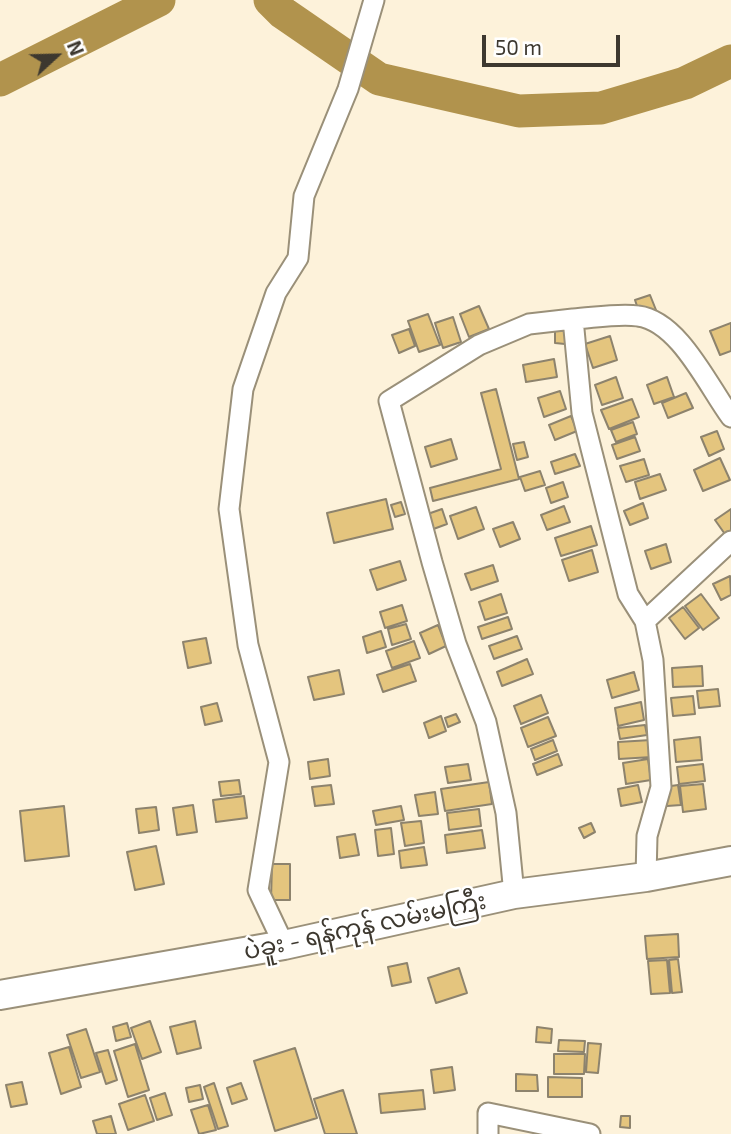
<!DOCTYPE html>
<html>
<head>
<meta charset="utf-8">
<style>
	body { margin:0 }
	#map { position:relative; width:731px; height:1134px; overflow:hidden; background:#fdf2da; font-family:"Exo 2",sans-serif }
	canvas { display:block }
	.north { position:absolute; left:21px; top:21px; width:70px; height:70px; -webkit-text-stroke:5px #fff; paint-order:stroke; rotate:68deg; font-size:19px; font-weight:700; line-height:28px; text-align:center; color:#3d382f }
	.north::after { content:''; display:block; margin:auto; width:24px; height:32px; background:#3d382f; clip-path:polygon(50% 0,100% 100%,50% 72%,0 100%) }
	.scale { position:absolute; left:482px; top:35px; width:138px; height:32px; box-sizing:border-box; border:4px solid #3d382f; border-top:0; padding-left:9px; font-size:21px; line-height:24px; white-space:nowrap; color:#3d382f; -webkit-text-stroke:5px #fff; paint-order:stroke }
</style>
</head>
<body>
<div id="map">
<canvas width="731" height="1134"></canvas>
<div class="north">N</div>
<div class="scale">50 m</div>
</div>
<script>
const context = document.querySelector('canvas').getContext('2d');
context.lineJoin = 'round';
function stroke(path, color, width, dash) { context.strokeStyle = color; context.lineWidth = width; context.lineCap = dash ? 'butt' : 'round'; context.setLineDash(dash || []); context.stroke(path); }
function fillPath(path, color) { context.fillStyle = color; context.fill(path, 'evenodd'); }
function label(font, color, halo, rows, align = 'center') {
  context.font = font + ' "Exo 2","Noto Sans Myanmar",sans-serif'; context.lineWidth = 5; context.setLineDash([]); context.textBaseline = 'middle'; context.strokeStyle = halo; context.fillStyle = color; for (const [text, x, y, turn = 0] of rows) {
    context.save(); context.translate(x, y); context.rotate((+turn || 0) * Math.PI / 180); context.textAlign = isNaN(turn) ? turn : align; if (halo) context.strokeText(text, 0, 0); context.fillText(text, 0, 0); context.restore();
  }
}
stroke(new Path2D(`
	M 270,0 L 283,13 L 379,79 L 519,111 L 601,108 L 685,83 L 731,61
	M 0,80 L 159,0`), '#b1934d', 33);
const building = new Path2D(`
	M 650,295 L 656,310 L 640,315 L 635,300 Z
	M 479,306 L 489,329 L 469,337 L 460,314 Z
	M 428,314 L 440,345 L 419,352 L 408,321 Z
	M 453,317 L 461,342 L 443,348 L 435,323 Z
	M 731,323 L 731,351 L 720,355 L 710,331 Z
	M 409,329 L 415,346 L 399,353 L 392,335 Z
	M 555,331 L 566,331 L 565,344 L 555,343 Z
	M 610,336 L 617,360 L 593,368 L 585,344 Z
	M 554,359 L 557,377 L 526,382 L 523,365 Z
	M 616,377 L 623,398 L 602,405 L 595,385 Z
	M 667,377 L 674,397 L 654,404 L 647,385 Z
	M 496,389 L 519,479 L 433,501 L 430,488 L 501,469 L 481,393 Z
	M 560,391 L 566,409 L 544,417 L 538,398 Z
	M 686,393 L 693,408 L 668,418 L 662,403 Z
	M 632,399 L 639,417 L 609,429 L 601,410 Z
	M 571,416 L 577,431 L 555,440 L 549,425 Z
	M 633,422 L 637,434 L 616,442 L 611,430 Z
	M 717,431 L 724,449 L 709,456 L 701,437 Z
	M 635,437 L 640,451 L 617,459 L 612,445 Z
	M 451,439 L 457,459 L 431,467 L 425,447 Z
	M 524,442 L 528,457 L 517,460 L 513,444 Z
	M 575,454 L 580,466 L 555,474 L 551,462 Z
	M 720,458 L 730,480 L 703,491 L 694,470 Z
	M 644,459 L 649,475 L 626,482 L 620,466 Z
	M 540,471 L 545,485 L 525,491 L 520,477 Z
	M 660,474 L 666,490 L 640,499 L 635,482 Z
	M 563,482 L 568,497 L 551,503 L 546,488 Z
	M 386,499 L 393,529 L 334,543 L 327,513 Z
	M 401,502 L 405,514 L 395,517 L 391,505 Z
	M 643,503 L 648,518 L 630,525 L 624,511 Z
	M 564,506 L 570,522 L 547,530 L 541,515 Z
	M 476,507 L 484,529 L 458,539 L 450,516 Z
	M 442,509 L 447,524 L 428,531 L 422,516 Z
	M 731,509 L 731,534 L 727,537 L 715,520 Z
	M 513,522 L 520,539 L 500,547 L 493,529 Z
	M 591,526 L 597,545 L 561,556 L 555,538 Z
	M 666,544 L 671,562 L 651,569 L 645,551 Z
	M 592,550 L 598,572 L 569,581 L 562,560 Z
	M 400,561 L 406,580 L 377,590 L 370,570 Z
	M 493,565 L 498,581 L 471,590 L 465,574 Z
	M 730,576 L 731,595 L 721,600 L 713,584 Z
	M 501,594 L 507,613 L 485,620 L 479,602 Z
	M 701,594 L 719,618 L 703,630 L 685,606 Z
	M 402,605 L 407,621 L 385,628 L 380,612 Z
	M 683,607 L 699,628 L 685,639 L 669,618 Z
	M 508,617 L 512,629 L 482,639 L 478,627 Z
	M 406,624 L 411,639 L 392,645 L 388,629 Z
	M 438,625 L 446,646 L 429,654 L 420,633 Z
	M 381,631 L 386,647 L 367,653 L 363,637 Z
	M 517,636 L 522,649 L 494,659 L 489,646 Z
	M 206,638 L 211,663 L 188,668 L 183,642 Z
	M 414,641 L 420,658 L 392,668 L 386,651 Z
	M 527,659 L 533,674 L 502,686 L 497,672 Z
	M 410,664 L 416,681 L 383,692 L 377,675 Z
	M 702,666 L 703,686 L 673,687 L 672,668 Z
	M 339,670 L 344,694 L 314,700 L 308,677 Z
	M 634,672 L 639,690 L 612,698 L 607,680 Z
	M 718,689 L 720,706 L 699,708 L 697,691 Z
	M 541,695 L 548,713 L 521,724 L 514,706 Z
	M 693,696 L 695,714 L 673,716 L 671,698 Z
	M 641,702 L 644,720 L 618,726 L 615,708 Z
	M 217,703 L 222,721 L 205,725 L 201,707 Z
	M 456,714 L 460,722 L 448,727 L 445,718 Z
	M 441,716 L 446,731 L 429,738 L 424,723 Z
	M 548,717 L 556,736 L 528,747 L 521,728 Z
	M 645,725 L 647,735 L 620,739 L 618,728 Z
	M 700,737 L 702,760 L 676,762 L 674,740 Z
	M 553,740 L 557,751 L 535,760 L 531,749 Z
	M 651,740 L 652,757 L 619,759 L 618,742 Z
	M 558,754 L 562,765 L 537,775 L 533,764 Z
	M 328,759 L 330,776 L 310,779 L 308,762 Z
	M 648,759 L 651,780 L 626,784 L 623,763 Z
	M 468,764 L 471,780 L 448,783 L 445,767 Z
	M 703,764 L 705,781 L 679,784 L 677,767 Z
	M 239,780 L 241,794 L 221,796 L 219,782 Z
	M 489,782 L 492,804 L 445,811 L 441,789 Z
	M 703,784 L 706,809 L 683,812 L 680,786 Z
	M 331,785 L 334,804 L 315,806 L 312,787 Z
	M 638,785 L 642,802 L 621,806 L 618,789 Z
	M 678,785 L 681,805 L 667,806 L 664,787 Z
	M 435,792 L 438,814 L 419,816 L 415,795 Z
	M 244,796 L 247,818 L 216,822 L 213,800 Z
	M 193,805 L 197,832 L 177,835 L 173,808 Z
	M 64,806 L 69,856 L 25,861 L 20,811 Z
	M 401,806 L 404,820 L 376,825 L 373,811 Z
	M 156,807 L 159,830 L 139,833 L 136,809 Z
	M 479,809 L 481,826 L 449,830 L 447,813 Z
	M 421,821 L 424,843 L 405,846 L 401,823 Z
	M 591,823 L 595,832 L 584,838 L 579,828 Z
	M 391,828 L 394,854 L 378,856 L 375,830 Z
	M 482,830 L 485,848 L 447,853 L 445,835 Z
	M 355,834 L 359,855 L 340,858 L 337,837 Z
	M 156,846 L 164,884 L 135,890 L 127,852 Z
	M 424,847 L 427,865 L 401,868 L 399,851 Z
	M 272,864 L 290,864 L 290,900 L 271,900 Z
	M 678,934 L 679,957 L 647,959 L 645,936 Z
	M 678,959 L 682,992 L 672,993 L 669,960 Z
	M 667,960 L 670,993 L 651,994 L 648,961 Z
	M 407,963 L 411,982 L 392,986 L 388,967 Z
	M 459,968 L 467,993 L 436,1003 L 428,978 Z
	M 150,1021 L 161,1052 L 142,1059 L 131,1028 Z
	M 195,1021 L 201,1048 L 177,1054 L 170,1027 Z
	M 127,1023 L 131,1037 L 116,1041 L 113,1027 Z
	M 537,1027 L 552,1029 L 551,1043 L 536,1042 Z
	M 86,1029 L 100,1072 L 81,1078 L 67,1035 Z
	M 559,1040 L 585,1041 L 584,1052 L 558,1051 Z
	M 588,1043 L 601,1044 L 598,1073 L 586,1072 Z
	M 135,1044 L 149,1090 L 128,1097 L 114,1051 Z
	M 69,1047 L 81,1087 L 61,1094 L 49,1053 Z
	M 295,1048 L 317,1118 L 275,1131 L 254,1061 Z
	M 108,1050 L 117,1080 L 106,1084 L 96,1053 Z
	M 554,1054 L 585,1054 L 584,1074 L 554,1074 Z
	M 452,1067 L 455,1090 L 434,1093 L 431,1070 Z
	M 516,1074 L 537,1075 L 538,1091 L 516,1091 Z
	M 548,1077 L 582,1078 L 582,1097 L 548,1097 Z
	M 22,1082 L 27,1104 L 11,1107 L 6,1085 Z
	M 214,1083 L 228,1126 L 218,1129 L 204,1087 Z
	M 241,1083 L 247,1099 L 232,1104 L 227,1088 Z
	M 200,1085 L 203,1099 L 189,1102 L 186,1088 Z
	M 343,1090 L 357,1134 L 325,1134 L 314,1099 Z
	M 423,1090 L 425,1109 L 381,1113 L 379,1094 Z
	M 165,1093 L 172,1115 L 157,1120 L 150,1098 Z
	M 145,1095 L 154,1121 L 128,1130 L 119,1104 Z
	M 208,1105 L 216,1130 L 199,1134 L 191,1110 Z
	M 111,1116 L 116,1134 L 97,1134 L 93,1121 Z
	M 621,1116 L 630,1116 L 630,1128 L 620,1127 Z`);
fillPath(building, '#e4c57e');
stroke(building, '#8d836d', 2);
const minor = new Path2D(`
	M 645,621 L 731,541
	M 646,877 L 647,836 L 661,787 L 653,660 L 645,621 L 628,594 L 582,413 L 573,319 C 592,318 619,313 638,316 C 679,321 708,386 731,417
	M 514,894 L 506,813 L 486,722 L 456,644 L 432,562 L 389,401 L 479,345 L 529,324 L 573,319
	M 284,945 L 258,890 L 279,762 L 248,645 L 229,509 L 243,389 L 276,293 L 298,258 L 304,196 L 348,89 L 374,0
	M 488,1134 L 488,1113 L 590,1134`);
const highway = new Path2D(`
	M 0,995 L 284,945 L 514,894 L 646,877 L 731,861`);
stroke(minor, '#9a9079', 23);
stroke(highway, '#9a9079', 32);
stroke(minor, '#fff', 19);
stroke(highway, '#fff', 28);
label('24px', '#3d382f', '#fff', [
	["ပဲခူး - ရန်ကုန် လမ်းမကြီး",365,926,-12]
]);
</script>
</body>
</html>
